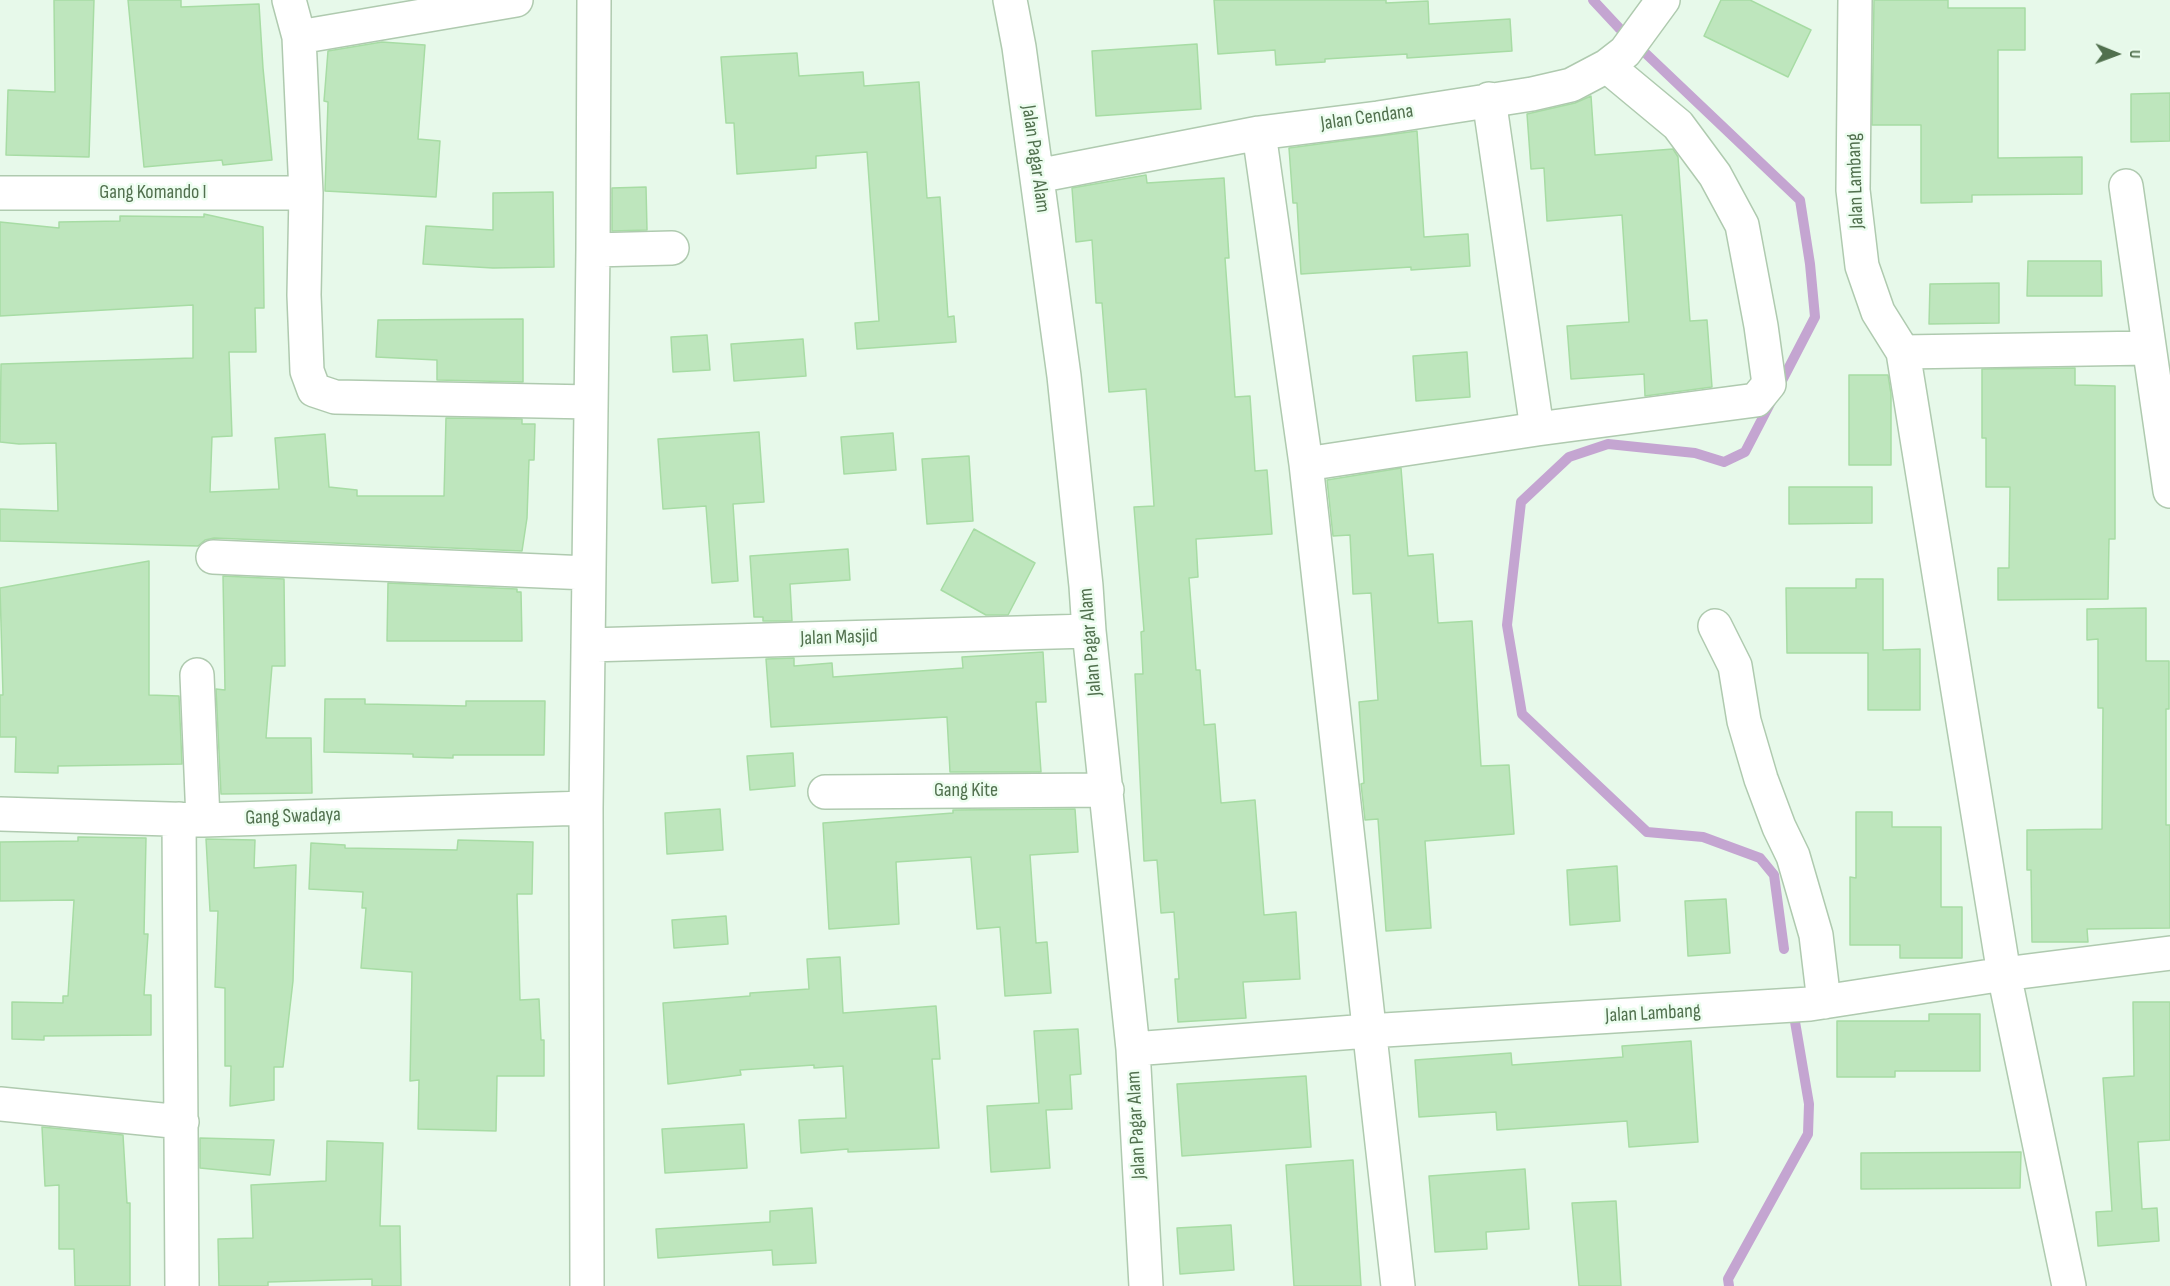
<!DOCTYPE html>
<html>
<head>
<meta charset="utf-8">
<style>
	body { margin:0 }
	#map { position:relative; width:2170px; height:1286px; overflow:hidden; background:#e7f9ea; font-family:"Sofia Sans Condensed",sans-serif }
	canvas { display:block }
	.north { position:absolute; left:2086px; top:24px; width:60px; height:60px; -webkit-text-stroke:4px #ecfdef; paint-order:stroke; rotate:91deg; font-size:16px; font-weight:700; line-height:24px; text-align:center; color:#51704e }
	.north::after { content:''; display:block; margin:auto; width:21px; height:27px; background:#51704e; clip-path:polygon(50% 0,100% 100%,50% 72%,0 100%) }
</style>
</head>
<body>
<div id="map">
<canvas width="2170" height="1286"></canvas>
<div class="north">U</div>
</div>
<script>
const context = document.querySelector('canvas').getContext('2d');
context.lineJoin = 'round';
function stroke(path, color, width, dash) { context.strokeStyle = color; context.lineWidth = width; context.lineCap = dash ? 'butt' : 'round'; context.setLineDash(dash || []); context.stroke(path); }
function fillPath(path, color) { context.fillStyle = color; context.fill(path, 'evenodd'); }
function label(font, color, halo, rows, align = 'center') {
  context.font = font + ' "Sofia Sans Condensed",sans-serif'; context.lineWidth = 5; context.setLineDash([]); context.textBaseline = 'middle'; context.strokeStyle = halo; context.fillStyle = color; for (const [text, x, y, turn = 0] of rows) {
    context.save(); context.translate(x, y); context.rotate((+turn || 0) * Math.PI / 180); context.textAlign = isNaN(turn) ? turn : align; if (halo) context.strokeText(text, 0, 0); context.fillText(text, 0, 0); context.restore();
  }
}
stroke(new Path2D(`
	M 1593,0 L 1620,29 L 1800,200 L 1810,264 L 1815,317 L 1745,452 L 1724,462 L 1695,453 L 1608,444 L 1569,457 L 1521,502 L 1507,625 L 1522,714 L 1647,832 L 1703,837 L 1760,858 L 1774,875 L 1784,949
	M 1729,1286 L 1728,1279 L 1808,1134 L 1809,1104 L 1793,1010`), '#c4a5d1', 10);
const building = new Path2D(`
	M 54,0 L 94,0 L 89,157 L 6,155 L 8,90 L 55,92 Z
	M 128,0 L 181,0 L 181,7 L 259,4 L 263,68 L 272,160 L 223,165 L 222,160 L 144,167 Z
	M 1214,0 L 1386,0 L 1386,3 L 1428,1 L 1429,24 L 1510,19 L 1512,51 L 1407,58 L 1407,54 L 1325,59 L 1325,62 L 1276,65 L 1275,50 L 1218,54 Z
	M 1721,0 L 1750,0 L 1811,30 L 1788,77 L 1704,36 Z
	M 1874,0 L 1948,0 L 1948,8 L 2025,8 L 2025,50 L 1998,50 L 1998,158 L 2082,157 L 2082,194 L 1972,195 L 1972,202 L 1921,203 L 1921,125 L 1872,125 Z
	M 382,42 L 425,45 L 418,139 L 440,141 L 436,197 L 325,191 L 328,102 L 324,101 L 328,51 Z
	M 1197,44 L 1201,109 L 1096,116 L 1092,51 Z
	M 797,53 L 799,76 L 863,72 L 864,86 L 919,82 L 927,198 L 940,197 L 948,317 L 954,316 L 956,342 L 857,349 L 855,323 L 879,321 L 867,152 L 816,156 L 816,168 L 737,174 L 734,123 L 726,123 L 721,57 Z
	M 2170,93 L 2170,141 L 2131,142 L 2131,94 Z
	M 1591,96 L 1595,155 L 1673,149 L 1678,157 L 1690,321 L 1707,320 L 1712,387 L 1645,396 L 1644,374 L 1571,379 L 1567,326 L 1629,322 L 1622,215 L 1547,221 L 1544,168 L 1531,169 L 1527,114 L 1575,103 Z
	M 1417,131 L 1424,237 L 1468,234 L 1470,266 L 1411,270 L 1411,267 L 1301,274 L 1297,203 L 1293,203 L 1289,148 Z
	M 1146,175 L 1147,183 L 1224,178 L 1229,258 L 1225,258 L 1235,397 L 1250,396 L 1255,471 L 1267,470 L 1272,534 L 1196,539 L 1198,577 L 1189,578 L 1196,670 L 1200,670 L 1204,725 L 1215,724 L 1221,803 L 1255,800 L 1264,915 L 1296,912 L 1300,979 L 1243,982 L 1246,1018 L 1178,1022 L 1175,979 L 1179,979 L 1174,912 L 1161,913 L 1157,860 L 1144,861 L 1135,674 L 1143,674 L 1141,632 L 1144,631 L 1134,507 L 1154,506 L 1146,389 L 1109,392 L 1102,303 L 1096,303 L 1092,240 L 1076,242 L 1072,188 Z
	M 646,187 L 647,230 L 612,231 L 612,188 Z
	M 553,192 L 554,267 L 493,268 L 423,264 L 426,226 L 493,230 L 493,193 Z
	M 204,214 L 263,227 L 264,308 L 255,308 L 256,352 L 229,352 L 232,436 L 212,437 L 210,492 L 279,489 L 275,438 L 325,434 L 329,487 L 357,490 L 357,496 L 444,496 L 446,418 L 522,419 L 522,424 L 535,424 L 534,460 L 529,460 L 527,518 L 522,551 L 214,538 L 205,540 L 198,546 L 0,541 L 0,509 L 58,511 L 56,443 L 19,444 L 0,442 L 1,364 L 193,358 L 193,305 L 0,316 L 0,222 L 59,228 L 59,222 L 120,221 L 120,216 L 204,217 Z
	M 2028,261 L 2101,261 L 2102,296 L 2027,296 Z
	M 1999,283 L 1999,323 L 1929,324 L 1930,284 Z
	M 523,319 L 523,382 L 437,380 L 437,360 L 376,357 L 378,320 Z
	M 707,335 L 710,370 L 673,372 L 671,337 Z
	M 803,339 L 806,376 L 734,381 L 731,344 Z
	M 1467,352 L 1470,397 L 1416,401 L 1413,356 Z
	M 2075,368 L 2075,385 L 2115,386 L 2115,539 L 2109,539 L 2108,599 L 1998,600 L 1998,568 L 2009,568 L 2010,487 L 1986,487 L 1986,438 L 1982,438 L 1982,369 Z
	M 1849,375 L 1888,375 L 1891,394 L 1891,465 L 1849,465 Z
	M 759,432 L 764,502 L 733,504 L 738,581 L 712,583 L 706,506 L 663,509 L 658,439 Z
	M 893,433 L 896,470 L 844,474 L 841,437 Z
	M 969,456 L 973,521 L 927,524 L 922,459 Z
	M 1401,468 L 1408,556 L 1433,554 L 1438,623 L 1472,621 L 1481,766 L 1509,765 L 1514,834 L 1425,841 L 1431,928 L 1386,931 L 1378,819 L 1365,820 L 1361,784 L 1364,783 L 1359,702 L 1378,700 L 1371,593 L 1353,594 L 1350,535 L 1333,536 L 1327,480 Z
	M 1789,487 L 1872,487 L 1872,523 L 1789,524 Z
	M 974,529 L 1035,563 L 1008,615 L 986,615 L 941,590 Z
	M 848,549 L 850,580 L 790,584 L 792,621 L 763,621 L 763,617 L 754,617 L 750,556 Z
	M 149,561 L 149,695 L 179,696 L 182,764 L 58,766 L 58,773 L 15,772 L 16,737 L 0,737 L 0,695 L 3,695 L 0,588 Z
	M 223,576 L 284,579 L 285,666 L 272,666 L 266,738 L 311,738 L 312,793 L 221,794 L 216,689 L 225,690 Z
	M 1856,579 L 1883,579 L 1883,650 L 1920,649 L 1920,710 L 1868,710 L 1868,653 L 1787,653 L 1786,588 L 1856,588 Z
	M 388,583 L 517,589 L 517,592 L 521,592 L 522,641 L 387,641 Z
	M 2146,608 L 2146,661 L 2169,661 L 2169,709 L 2166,709 L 2166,825 L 2170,825 L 2170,928 L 2087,929 L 2088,942 L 2032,942 L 2031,870 L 2027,870 L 2027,830 L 2102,829 L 2103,708 L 2098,708 L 2098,639 L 2087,640 L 2087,609 Z
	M 1043,652 L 1046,702 L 1036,702 L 1041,772 L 950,772 L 947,717 L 771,727 L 766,659 L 794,658 L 794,666 L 832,663 L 833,677 L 963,668 L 962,657 Z
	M 325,699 L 365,699 L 365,704 L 466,706 L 466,701 L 545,701 L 544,755 L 453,755 L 453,758 L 413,757 L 413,754 L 324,752 Z
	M 793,753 L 795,786 L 750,790 L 747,756 Z
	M 720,809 L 723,850 L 667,854 L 665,813 Z
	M 1075,809 L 1078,852 L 1030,855 L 1036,943 L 1047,942 L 1051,993 L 1005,996 L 1000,927 L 977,929 L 971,857 L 896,862 L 899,924 L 829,929 L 823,823 L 953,813 L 953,810 Z
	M 1856,812 L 1892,812 L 1892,827 L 1941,827 L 1941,907 L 1962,907 L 1962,958 L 1900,958 L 1900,945 L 1850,945 L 1850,877 L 1856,878 Z
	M 78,837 L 146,838 L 144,934 L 148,934 L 144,995 L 151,995 L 151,1035 L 44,1036 L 44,1040 L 12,1039 L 12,1002 L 63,1003 L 63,996 L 68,996 L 74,900 L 0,901 L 0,842 L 78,841 Z
	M 206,839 L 255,840 L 254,868 L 296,865 L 293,981 L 283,1067 L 274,1067 L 274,1100 L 230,1106 L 231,1066 L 225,1066 L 225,988 L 215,987 L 218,911 L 210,911 Z
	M 458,840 L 533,842 L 532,894 L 517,894 L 520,1000 L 539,999 L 541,1040 L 544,1040 L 544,1076 L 497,1076 L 496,1131 L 418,1129 L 419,1080 L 410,1081 L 412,972 L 361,968 L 366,908 L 362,908 L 363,892 L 309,889 L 311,843 L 345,845 L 345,848 L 457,850 Z
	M 1617,866 L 1620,921 L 1570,925 L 1567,870 Z
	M 1726,899 L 1730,953 L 1688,956 L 1685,901 Z
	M 726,916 L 728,944 L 674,948 L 672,920 Z
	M 840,957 L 843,1013 L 936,1006 L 940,1059 L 932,1059 L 939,1148 L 848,1152 L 848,1149 L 801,1153 L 799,1120 L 846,1118 L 843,1066 L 814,1068 L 814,1065 L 740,1070 L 741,1075 L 668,1084 L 663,1003 L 750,996 L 750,993 L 809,989 L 807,959 Z
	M 2133,1002 L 2170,1002 L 2170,1140 L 2138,1142 L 2142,1209 L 2157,1208 L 2159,1241 L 2098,1246 L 2096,1212 L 2112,1211 L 2103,1078 L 2134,1076 Z
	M 1929,1014 L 1980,1014 L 1980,1071 L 1895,1071 L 1895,1077 L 1837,1077 L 1837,1021 L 1929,1021 Z
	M 1078,1029 L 1081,1074 L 1070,1075 L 1072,1109 L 1046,1110 L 1050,1168 L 991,1172 L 987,1106 L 1039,1103 L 1034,1031 Z
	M 1691,1041 L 1698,1142 L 1629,1147 L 1627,1121 L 1497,1130 L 1496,1112 L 1419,1117 L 1415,1060 L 1511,1053 L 1512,1065 L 1623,1057 L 1622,1046 Z
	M 1306,1076 L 1311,1147 L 1182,1156 L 1177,1084 Z
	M 744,1124 L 747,1168 L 665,1173 L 662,1129 Z
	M 42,1127 L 123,1135 L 127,1203 L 130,1203 L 130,1286 L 75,1286 L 74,1249 L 59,1249 L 59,1185 L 45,1186 Z
	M 200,1138 L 274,1140 L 270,1175 L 200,1168 Z
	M 327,1141 L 383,1143 L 380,1226 L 400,1226 L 401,1286 L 372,1286 L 372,1279 L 268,1282 L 268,1286 L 219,1286 L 218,1239 L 253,1238 L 251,1185 L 326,1181 Z
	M 2021,1152 L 2020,1188 L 1861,1189 L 1861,1153 Z
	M 1353,1160 L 1361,1286 L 1294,1286 L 1286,1165 Z
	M 1525,1169 L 1529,1229 L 1486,1232 L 1487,1249 L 1435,1252 L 1429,1176 Z
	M 1616,1201 L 1621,1286 L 1579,1286 L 1572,1203 Z
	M 812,1208 L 816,1263 L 773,1265 L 772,1250 L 658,1258 L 656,1229 L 770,1222 L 770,1211 Z
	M 1231,1225 L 1234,1270 L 1180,1274 L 1177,1228 Z`);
fillPath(building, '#bee6bd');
stroke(building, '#a7dca4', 1.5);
const minor = new Path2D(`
	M 289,0 L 299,37 L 306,193 L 304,295 L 307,371 L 314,390 L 335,397 L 591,402
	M 1010,0 L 1019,47 L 1064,376 L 1086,586 L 1089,631 L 1133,1049 L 1146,1286
	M 1855,0 L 1853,190 L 1862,266 L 1878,312 L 1903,352 L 2004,974 L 2069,1286
	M 299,37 L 516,0
	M 1259,133 L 1306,464 L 1398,1286
	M 1037,176 L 1259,133 L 1378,118 L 1532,94 L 1571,85 L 1607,66 L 1625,52 L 1663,0
	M 2126,186 L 2170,491
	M 0,193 L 306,193
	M 593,250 L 672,248
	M 1903,352 L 2149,348
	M 1537,429 L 1756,400 L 1769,384 L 1761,326 L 1742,225 L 1715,175 L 1678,125 L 1607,66
	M 1306,464 L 1537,429 L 1489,99
	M 213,557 L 588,573
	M 1715,626 L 1735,666 L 1744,721 L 1761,779 L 1779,827 L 1793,856 L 1816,935 L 1824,1002
	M 588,645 L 1089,631
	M 197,675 L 203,820
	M 825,792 L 1107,790
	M 0,814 L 203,820 L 586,808
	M 179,819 L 182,1286
	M 1133,1049 L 1368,1031 L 1810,1004 L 2004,974 L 2170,953
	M 0,1104 L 182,1122
	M 587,1286 L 586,808 L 593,250 L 594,0`);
stroke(minor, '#afcaaf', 36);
stroke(minor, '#fff', 33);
label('20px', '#51704e', '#ecfdef', [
	["Jalan Cendana",1367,118,-8],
	["Jalan Pagar Alam",1035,159,82],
	["Jalan Lambang",1856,181,-92],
	["Gang Komando I",153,193],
	["Jalan Masjid",839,638,-2],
	["Jalan Pagar Alam",1091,642,-95],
	["Gang Kite",966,791],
	["Gang Swadaya",293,817,-2],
	["Jalan Lambang",1653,1014,-3],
	["Jalan Pagar Alam",1137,1125,-93]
]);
</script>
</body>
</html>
